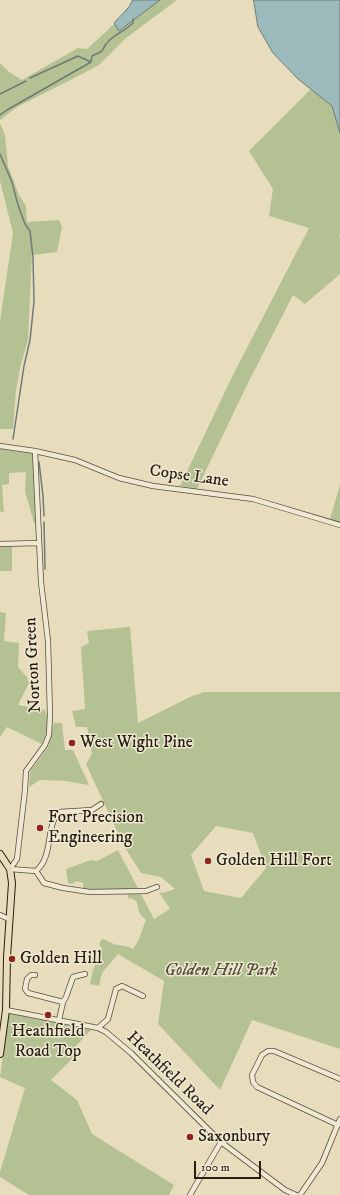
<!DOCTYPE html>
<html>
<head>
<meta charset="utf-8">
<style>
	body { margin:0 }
	#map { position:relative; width:340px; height:1195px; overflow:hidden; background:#e7ddbc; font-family:"IM FELL DW Pica",serif }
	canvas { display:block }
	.scale { position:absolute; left:194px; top:1161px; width:67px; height:18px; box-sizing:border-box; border:2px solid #281d10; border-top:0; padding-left:5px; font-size:12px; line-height:14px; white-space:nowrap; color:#281d10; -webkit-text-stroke:3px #efe9d3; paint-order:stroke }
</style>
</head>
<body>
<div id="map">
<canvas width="340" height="1195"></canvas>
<div class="scale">100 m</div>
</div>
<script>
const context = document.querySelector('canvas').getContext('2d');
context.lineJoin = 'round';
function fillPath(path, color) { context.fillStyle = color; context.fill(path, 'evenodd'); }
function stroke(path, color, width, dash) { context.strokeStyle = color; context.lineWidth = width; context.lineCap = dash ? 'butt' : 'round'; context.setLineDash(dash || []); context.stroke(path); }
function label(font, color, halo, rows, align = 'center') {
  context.font = font + ' "IM FELL DW Pica",serif'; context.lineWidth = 3; context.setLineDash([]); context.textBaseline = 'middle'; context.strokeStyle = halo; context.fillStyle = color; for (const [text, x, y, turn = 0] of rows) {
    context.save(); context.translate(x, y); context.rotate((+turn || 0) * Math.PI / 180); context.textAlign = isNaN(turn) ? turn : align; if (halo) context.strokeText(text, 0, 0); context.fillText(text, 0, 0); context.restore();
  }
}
fillPath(new Path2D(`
	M 133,0 L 177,0 L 126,38 L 99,65 L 84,73 L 17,107 L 0,120 L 0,63 L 9,72 L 22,80 L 78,48 L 87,49 C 103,34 122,19 133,0 Z
	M 320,89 L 340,93 L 340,235 L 339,237 L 340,238 L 340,274 L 305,304 L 293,295 L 247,385 L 197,489 L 180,486 L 232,377 L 309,228 L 269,216 L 273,189 L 249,151 L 310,90 Z
	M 0,123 L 5,135 L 8,166 L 19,195 L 26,206 L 27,222 L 59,220 L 62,227 L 57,252 L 32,255 L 28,340 L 21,364 L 16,390 L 13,429 L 0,429 L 0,321 L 13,233 L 0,181 Z
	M 0,449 L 35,454 L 38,523 L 34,523 L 25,491 L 26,472 L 9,473 L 9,484 L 2,485 L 4,513 L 0,511 Z
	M 340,485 L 340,522 L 330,519 Z
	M 12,544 L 12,571 L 0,571 L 0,545 Z
	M 0,612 L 6,613 L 4,641 L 19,643 L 18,667 L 27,677 L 29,683 L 18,705 L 45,710 C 50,721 47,732 42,744 L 7,727 L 0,737 Z
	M 130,627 L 138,723 L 190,697 L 204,692 L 340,692 L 340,1049 L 252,1020 L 220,1090 L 158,1024 L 164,981 L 118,954 L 102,973 L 99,986 L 90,984 L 93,970 L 102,949 L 99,944 L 102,939 C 107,940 109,942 114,944 C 120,946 126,945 133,949 C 139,942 142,930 146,920 C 145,919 143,917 141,915 C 135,907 142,900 128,898 L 127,889 L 108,890 L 83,889 L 83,883 L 76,881 L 72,884 L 68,883 L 66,869 L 91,860 L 97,861 L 118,850 L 154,919 L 170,909 L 159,892 L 163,893 L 175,889 L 161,877 L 141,873 L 124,846 L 86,764 L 92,754 L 87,727 L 76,727 L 72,711 L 85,709 L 81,647 L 89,643 L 87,631 ZM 216,826 L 253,833 L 266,868 L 241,898 L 204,891 L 191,855 Z
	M 54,723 L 62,723 L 65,750 L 73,750 L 89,785 L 65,781 L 40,780 L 29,787 L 30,772 L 48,747 Z
	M 6,1010 L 22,1016 L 91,1030 L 74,1048 L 78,1053 L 51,1080 L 77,1100 L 92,1134 L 174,1185 L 169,1195 L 29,1195 L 0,1177 L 0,1172 L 25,1088 L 0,1077 L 7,1027 Z`), '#b4c192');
const water = new Path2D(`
	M 133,0 L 160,0 L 119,31 L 114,23 L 129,7 Z
	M 254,0 L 340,0 L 340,133 L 332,106 L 298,79 L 273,53 L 258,27 Z`);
fillPath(water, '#9cb9bc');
stroke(water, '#6e7b77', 1);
stroke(new Path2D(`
	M 91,62 L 92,56 L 102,51 C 108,36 123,33 133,23 L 133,19
	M 30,78 L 78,56 L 91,62
	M 0,94 L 26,81
	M 0,115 L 7,110 L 91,62
	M 0,154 L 12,182 L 18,205 L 25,224 L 30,231 L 33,257 L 34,302 L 30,340 L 24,366 L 13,439
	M 39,462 L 43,496 L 44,516
	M 44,522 L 45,569`), '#6e7b77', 1.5);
const minor = new Path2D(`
	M 0,446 L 35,451 L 75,460 L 119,478 L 153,486 L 253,499 L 340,525
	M 0,544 L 39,543
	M 10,869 L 17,859 L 25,790 L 26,771 L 45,745 L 49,735 L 50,715 L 48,641 L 41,582 L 35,451
	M 10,869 L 36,871 C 54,856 45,827 59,812 L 92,810 L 101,804
	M 36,871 L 44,883 L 63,888 L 90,892 L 146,891 L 157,887
	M 0,915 L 9,919
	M 35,975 L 31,975 L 27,979 L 25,989 L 28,993 L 63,1002
	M 6,1010 L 98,1028 L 106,1032 L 131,1053 L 221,1142 L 285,1190 L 296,1195
	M 59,1020 L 63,1002 L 66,997 L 73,977 L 85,974
	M 98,1028 L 108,1019 L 116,989 L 122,986 L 143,996
	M 338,1125 L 257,1087 L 253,1082 L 252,1075 L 262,1055 L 268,1051 L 274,1051 L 340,1079
	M 190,1195 L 221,1142
	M 300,1195 L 322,1163 L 340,1119`);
const major = new Path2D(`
	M 0,854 L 10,869 L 12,883 L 7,957 L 6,1010 L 0,1054`);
stroke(minor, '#584d3b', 6);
stroke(major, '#281d10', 8);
stroke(minor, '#efe9d3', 4.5);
stroke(major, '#e7ddbc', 6);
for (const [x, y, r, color] of [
	[72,743,4,"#8f2418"],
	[40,828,4,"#8f2418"],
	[208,861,4,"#8f2418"],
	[12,959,4,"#8f2418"],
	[48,1015,4,"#8f2418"],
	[190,1137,4,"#8f2418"]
]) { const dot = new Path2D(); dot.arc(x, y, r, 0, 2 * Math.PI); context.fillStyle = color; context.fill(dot); stroke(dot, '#efe9d3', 1.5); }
label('17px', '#281d10', '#efe9d3', [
	["Copse Lane",189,477,8],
	["Norton Green",34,665,-93],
	["Heathfield Road",169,1074,44]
]);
label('17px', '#281d10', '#efe9d3', [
	["West Wight Pine",80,743],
	["Fort Precision",48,818],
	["Engineering",48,838],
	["Golden Hill Fort",216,861],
	["Golden Hill",20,959],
	["Heathfield",48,1032,"center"],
	["Road Top",48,1052,"center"],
	["Saxonbury",198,1137]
], 'left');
label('italic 17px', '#524e37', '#efe9d3', [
	["Golden Hill Park",221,971]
]);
</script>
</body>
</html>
